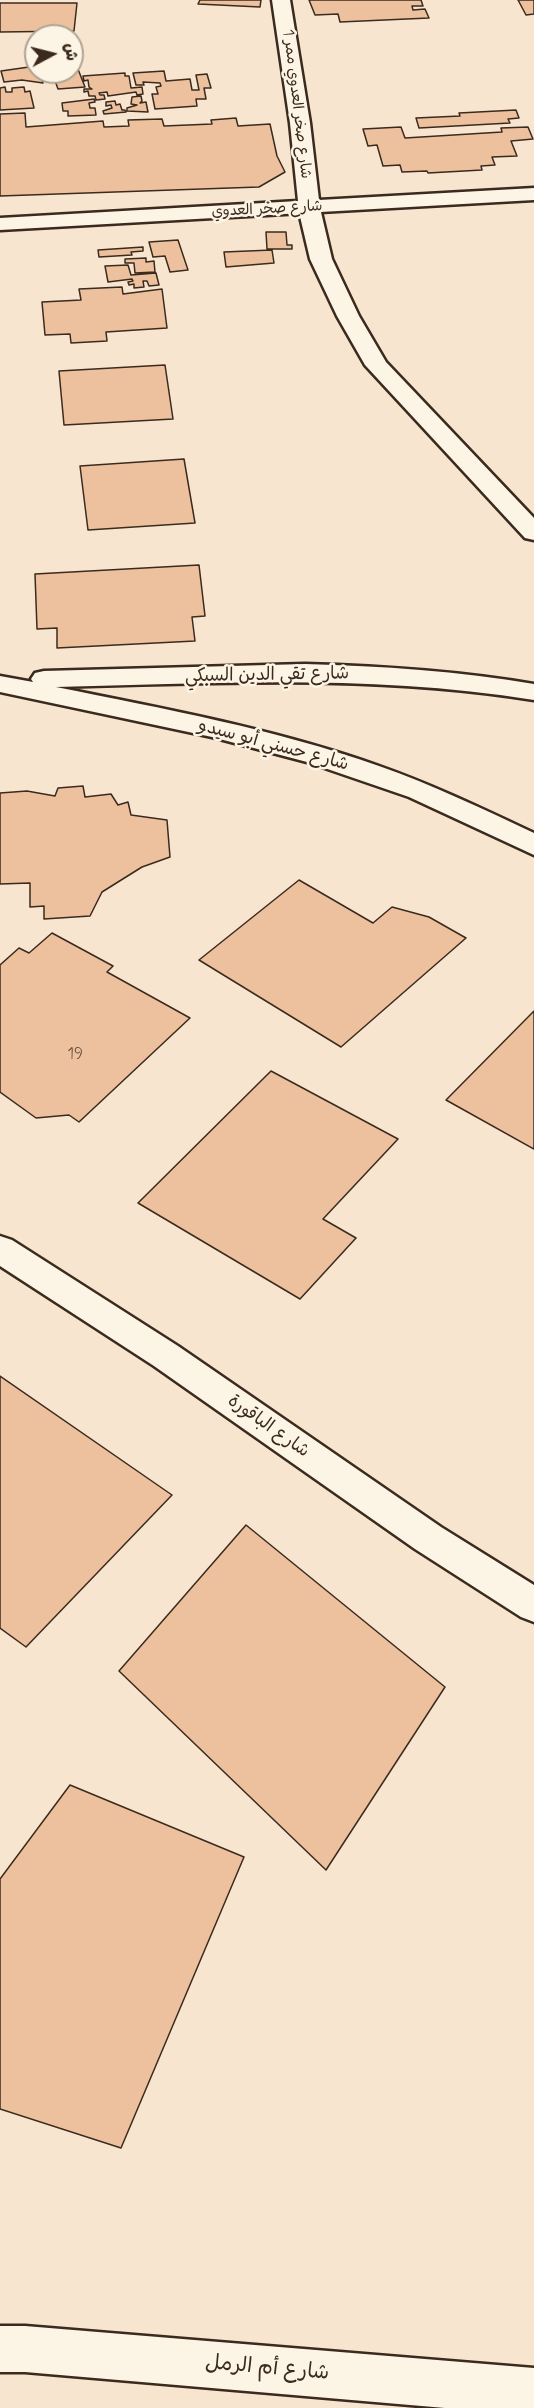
<!DOCTYPE html>
<html>
<head>
<meta charset="utf-8">
<style>
	body { margin:0 }
	#map { position:relative; width:534px; height:2408px; overflow:hidden; background:#f8e5cf; font-family:Mynerve,"Playpen Sans Arabic",sans-serif }
	canvas { display:block }
	.north { position:absolute; left:24px; top:24px; width:60px; height:60px; box-sizing:border-box; background:#fcf5e5; border:2px solid #afa495; border-radius:50%; rotate:83deg; font-size:16px; font-weight:700; line-height:24px; text-align:center; color:#3b2a1e }
	.north::after { content:''; display:block; margin:auto; width:21px; height:27px; background:#3b2a1e; clip-path:polygon(50% 0,100% 100%,50% 72%,0 100%) }
</style>
</head>
<body>
<div id="map">
<canvas width="534" height="2408"></canvas>
<div class="north">ش</div>
</div>
<script>
const context = document.querySelector('canvas').getContext('2d');
context.lineJoin = 'round';
function fillPath(path, color) { context.fillStyle = color; context.fill(path, 'evenodd'); }
function stroke(path, color, width, dash) { context.strokeStyle = color; context.lineWidth = width; context.lineCap = dash ? 'butt' : 'round'; context.setLineDash(dash || []); context.stroke(path); }
function label(font, color, halo, rows, align = 'center') {
  context.font = font + ' Mynerve,"Playpen Sans Arabic",sans-serif'; context.lineWidth = 5; context.setLineDash([]); context.textBaseline = 'middle'; context.strokeStyle = halo; context.fillStyle = color; for (const [text, x, y, turn = 0] of rows) {
    context.save(); context.translate(x, y); context.rotate((+turn || 0) * Math.PI / 180); context.textAlign = isNaN(turn) ? turn : align; if (halo) context.strokeText(text, 0, 0); context.fillText(text, 0, 0); context.restore();
  }
}
const building = new Path2D(`
	M 200,0 L 261,0 L 260,7 L 198,4 Z
	M 309,0 L 421,0 L 423,6 L 412,6 L 413,10 L 425,9 L 429,18 L 340,22 L 338,14 L 315,15 Z
	M 518,0 L 534,0 L 534,14 L 526,15 Z
	M 0,3 L 77,3 L 74,31 L 0,32 Z
	M 72,64 L 76,64 L 85,87 L 58,89 L 54,78 L 58,78 L 58,76 L 51,76 L 50,72 L 72,72 Z
	M 36,66 L 36,72 L 40,72 L 43,83 L 22,80 L 4,82 L 1,71 Z
	M 164,71 L 166,81 L 190,79 L 192,90 L 199,90 L 196,75 L 207,74 L 211,88 L 204,88 L 206,99 L 196,99 L 197,106 L 155,109 L 152,94 L 158,94 L 156,87 L 161,86 L 160,83 L 143,82 L 144,85 L 136,85 L 133,73 Z
	M 125,73 L 125,76 L 129,76 L 131,88 L 142,87 L 143,94 L 137,95 L 136,92 L 108,96 L 107,92 L 99,93 L 100,95 L 104,95 L 105,99 L 96,100 L 95,96 L 89,96 L 88,91 L 84,92 L 84,89 L 92,89 L 89,87 L 88,80 L 84,81 L 83,76 Z
	M 5,87 L 6,92 L 12,92 L 12,88 L 24,87 L 25,92 L 30,91 L 34,108 L 0,110 L 0,88 Z
	M 141,96 L 142,101 L 140,103 L 146,102 L 148,112 L 127,111 L 127,108 L 137,105 L 131,104 L 132,97 Z
	M 94,99 L 95,102 L 89,103 L 90,108 L 95,108 L 96,115 L 68,116 L 68,111 L 63,111 L 62,103 Z
	M 115,101 L 116,105 L 120,104 L 122,110 L 125,110 L 126,112 L 104,114 L 103,111 L 112,108 L 111,105 L 106,106 L 106,102 Z
	M 516,110 L 519,118 L 508,119 L 510,123 L 419,128 L 416,118 L 460,116 L 459,113 Z
	M 25,113 L 26,127 L 103,121 L 104,127 L 129,126 L 128,120 L 162,119 L 164,126 L 212,124 L 211,120 L 236,118 L 238,126 L 270,124 L 277,156 L 285,172 L 259,187 L 0,196 L 0,114 Z
	M 401,127 L 405,138 L 502,132 L 501,128 L 528,127 L 533,139 L 511,141 L 517,156 L 492,157 L 495,165 L 481,166 L 482,170 L 428,173 L 427,171 L 402,172 L 400,165 L 383,166 L 377,145 L 368,146 L 363,129 Z
	M 266,232 L 286,232 L 287,245 L 292,245 L 292,249 L 267,249 Z
	M 178,240 L 188,270 L 170,272 L 165,256 L 153,257 L 149,242 Z
	M 143,247 L 143,251 L 131,252 L 132,255 L 99,257 L 98,250 Z
	M 272,250 L 274,263 L 226,267 L 224,252 Z
	M 146,258 L 146,262 L 154,261 L 155,272 L 135,273 L 134,263 L 125,263 L 125,259 Z
	M 128,265 L 131,275 L 156,273 L 159,285 L 149,286 L 147,281 L 143,281 L 144,287 L 134,288 L 134,284 L 129,285 L 128,282 L 133,281 L 132,279 L 108,282 L 105,266 Z
	M 122,287 L 123,294 L 162,289 L 167,328 L 106,332 L 107,341 L 71,343 L 70,334 L 45,335 L 42,302 L 81,300 L 79,289 Z
	M 165,365 L 173,419 L 64,425 L 59,371 Z
	M 184,459 L 195,523 L 88,530 L 80,466 Z
	M 199,565 L 205,616 L 192,617 L 195,641 L 57,648 L 57,628 L 37,629 L 35,574 Z
	M 83,786 L 85,797 L 111,794 L 118,805 L 128,802 L 131,815 L 167,820 L 170,857 L 142,867 L 102,892 L 90,916 L 44,919 L 44,906 L 30,907 L 30,883 L 0,884 L 0,793 L 27,791 L 55,796 L 58,788 Z
	M 299,880 L 373,923 L 392,907 L 429,917 L 466,938 L 341,1047 L 199,960 Z
	M 52,933 L 113,966 L 107,972 L 190,1018 L 79,1122 L 69,1115 L 36,1118 L 0,1092 L 0,965 L 19,948 L 29,953 Z
	M 534,1011 L 534,1149 L 446,1100 Z
	M 271,1071 L 398,1139 L 323,1219 L 356,1238 L 300,1299 L 138,1203 Z
	M 0,1376 L 172,1495 L 26,1647 L 0,1628 Z
	M 246,1525 L 445,1687 L 326,1870 L 119,1671 Z
	M 70,1785 L 244,1857 L 121,2148 L 0,2109 L 0,1879 Z`);
fillPath(building, '#edc19d');
stroke(building, '#3b2a1e', 1.5);
const service = new Path2D(`
	M 309,202 L 316,204 L 320,208 L 332,259 L 359,316 L 386,362 L 534,518 L 534,540 L 525,538 L 365,365 L 337,316 L 310,259 L 298,208 L 302,204 Z`);
const minor = new Path2D(`
	M 272,0 L 290,0 L 310,123 L 319,200 L 534,188 L 534,200 L 0,230 L 0,218 L 298,201 L 290,123 Z
	M 305,664 C 383,666 458,671 534,684 L 534,700 C 375,674 216,683 56,687 C 165,709 275,729 379,766 C 433,785 483,809 534,833 L 534,855 L 409,797 L 307,762 L 212,737 L 0,692 L 0,676 L 33,682 L 31,679 L 35,673 L 44,671 Z
	M 0,1236 L 12,1240 L 178,1346 L 441,1527 L 534,1585 L 534,1622 L 521,1617 L 415,1549 L 154,1366 L 0,1266 Z
	M 0,2326 L 25,2326 L 534,2368 L 534,2408 L 445,2408 L 25,2372 L 0,2372 Z`);
stroke(service, '#3b2a1e', 5);
stroke(minor, '#3b2a1e', 5);
fillPath(service, '#fcf5e5');
fillPath(minor, '#fcf5e5');
label('15px', '#3b2a1e', '#fcf5e5', [
	["شارع صخر العدوي ممر 1",296,104,83],
	["شارع صخر العدوي",267,210,-3]
]);
label('15px', '#68503e', null, [
	["19",75,1055]
]);
label('18px', '#3b2a1e', '#fcf5e5', [
	["شارع تقي الدين السبكي",267,676,-1],
	["شارع حسني أبو سيدو",273,746,15],
	["شارع الباقورة",268,1427,35]
]);
label('21px', '#3b2a1e', '#fcf5e5', [
	["شارع أم الرمل",267,2369,5]
]);
</script>
</body>
</html>
